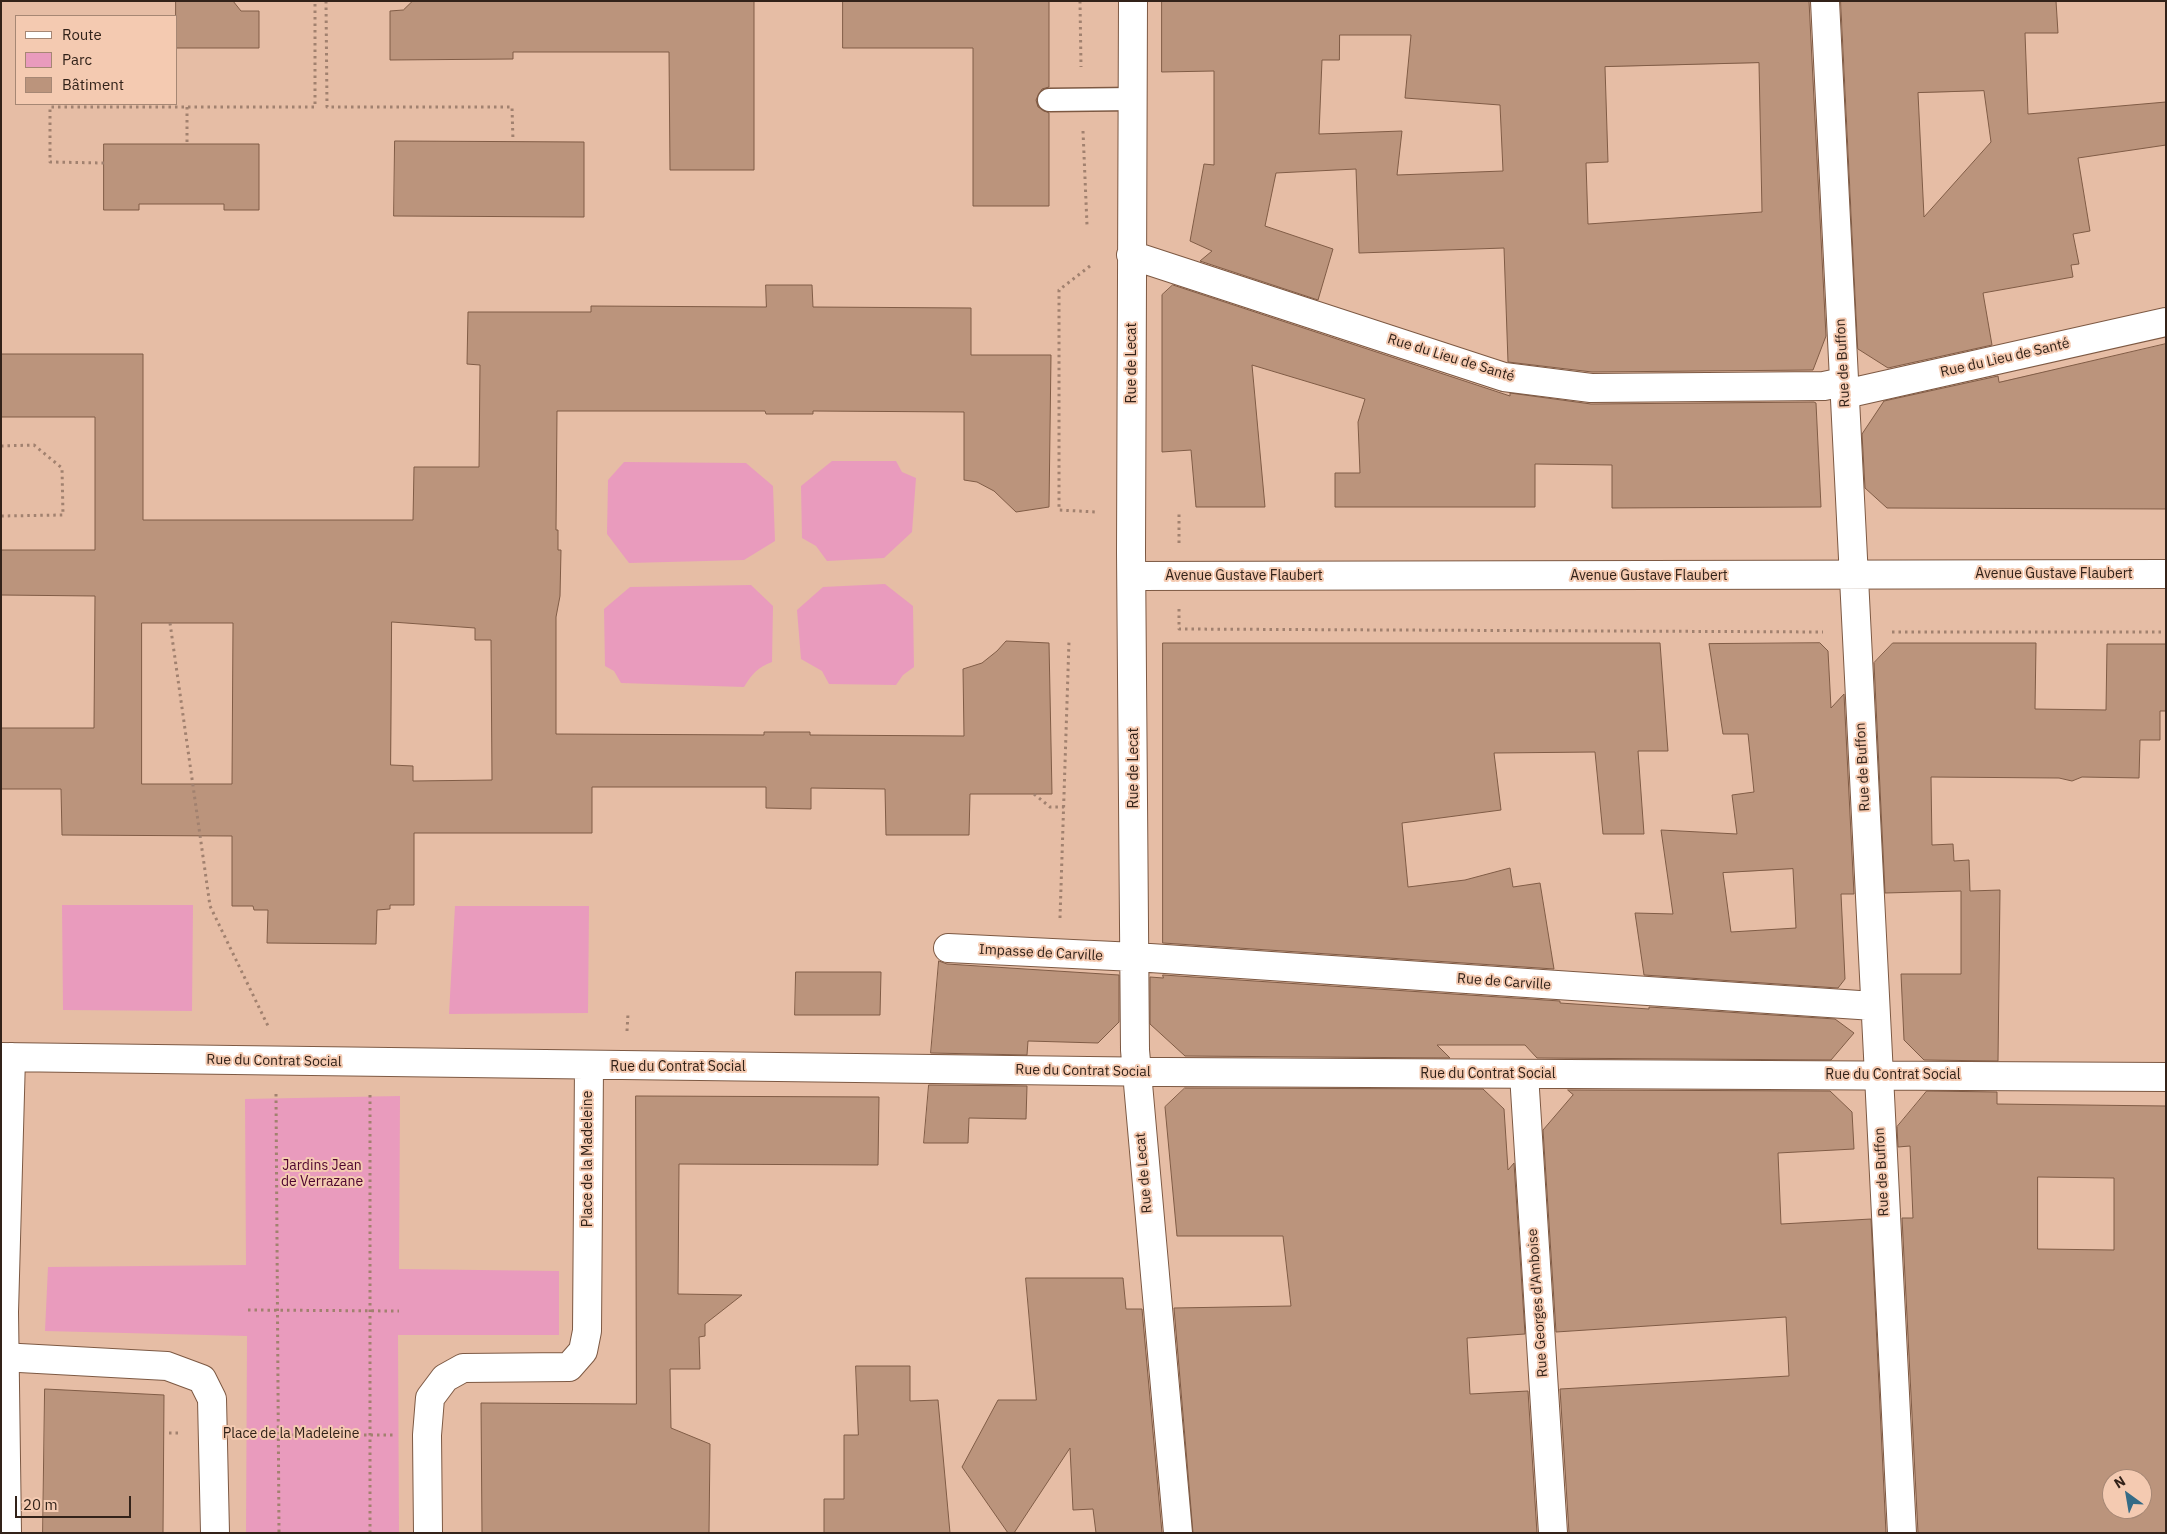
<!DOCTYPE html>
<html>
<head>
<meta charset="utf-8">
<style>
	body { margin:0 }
	#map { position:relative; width:2167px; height:1534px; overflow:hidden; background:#e6bda5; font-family:"IBM Plex Sans",sans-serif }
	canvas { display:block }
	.frame { position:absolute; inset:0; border:2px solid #322219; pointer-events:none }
	.legend { position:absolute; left:15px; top:15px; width:162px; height:90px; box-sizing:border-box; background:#f4cab1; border:1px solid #a68774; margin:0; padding:6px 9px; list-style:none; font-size:15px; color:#322219 }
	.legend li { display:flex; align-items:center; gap:10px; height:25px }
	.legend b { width:25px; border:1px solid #a68774 }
	.north { position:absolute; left:2102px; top:1469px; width:50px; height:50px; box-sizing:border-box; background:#f4cab1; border:1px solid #a68774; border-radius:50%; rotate:328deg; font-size:14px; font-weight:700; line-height:20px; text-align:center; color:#322219 }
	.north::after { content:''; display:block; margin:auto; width:18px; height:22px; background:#346b86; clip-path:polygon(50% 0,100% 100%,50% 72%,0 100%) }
	.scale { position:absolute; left:15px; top:1496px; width:116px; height:22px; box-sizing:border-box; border:2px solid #322219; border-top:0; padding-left:6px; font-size:15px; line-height:18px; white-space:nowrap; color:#322219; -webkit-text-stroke:4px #f4cab1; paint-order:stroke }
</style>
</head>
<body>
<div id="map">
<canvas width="2167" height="1534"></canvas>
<div class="frame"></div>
<ul class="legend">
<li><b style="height:6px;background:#fff"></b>Route</li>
<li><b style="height:14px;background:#e99bbd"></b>Parc</li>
<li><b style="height:14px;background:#bb947c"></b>Bâtiment</li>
</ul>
<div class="north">N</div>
<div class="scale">20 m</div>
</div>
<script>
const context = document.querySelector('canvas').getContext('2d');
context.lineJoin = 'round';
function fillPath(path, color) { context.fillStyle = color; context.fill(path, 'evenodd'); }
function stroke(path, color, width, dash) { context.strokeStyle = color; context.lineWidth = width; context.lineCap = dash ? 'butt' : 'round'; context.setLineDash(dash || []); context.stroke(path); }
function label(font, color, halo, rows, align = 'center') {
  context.font = font + ' "IBM Plex Sans",sans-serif'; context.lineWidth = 4; context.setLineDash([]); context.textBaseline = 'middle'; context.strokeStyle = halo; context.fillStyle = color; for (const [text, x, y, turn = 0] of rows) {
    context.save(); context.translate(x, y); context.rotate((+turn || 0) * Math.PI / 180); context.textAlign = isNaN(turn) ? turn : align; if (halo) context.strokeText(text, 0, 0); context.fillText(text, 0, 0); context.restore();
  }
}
fillPath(new Path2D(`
	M 832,461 L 896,461 L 902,472 L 916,478 L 912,532 L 884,558 L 827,561 L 816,546 L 802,538 L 801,486 Z
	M 624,462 L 746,463 L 773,486 L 775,541 L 744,560 L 629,563 L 607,534 L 608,480 Z
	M 885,584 L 913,606 L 914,667 L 903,675 L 896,685 L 829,684 L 822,671 L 801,659 L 797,610 L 823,587 Z
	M 751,585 L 773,606 L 772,662 C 758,667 752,674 744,687 L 621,683 L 614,671 L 605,666 L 604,609 L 630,587 Z
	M 62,905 L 193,905 L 192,1011 L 63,1010 Z
	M 455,906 L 589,906 L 588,1013 L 449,1014 Z
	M 400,1096 L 399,1269 L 559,1271 L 559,1335 L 398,1335 L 399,1533 L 246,1533 L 247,1336 L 45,1331 L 48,1267 L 246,1265 L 245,1099 Z`), '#e99bbd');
const building = new Path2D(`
	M 176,1 L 233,1 L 241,11 L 259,11 L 259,48 L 176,48 Z
	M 413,1 L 754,1 L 754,170 L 670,170 L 669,52 L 513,52 L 513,59 L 390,60 L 390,11 L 403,10 Z
	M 843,1 L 1049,1 L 1049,87 L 1042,89 L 1036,100 L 1038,107 L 1049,113 L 1049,206 L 973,206 L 973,48 L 843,48 Z
	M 1162,1 L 1809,1 L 1826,336 L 1813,370 L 1592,372 L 1508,362 L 1504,248 L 1359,253 L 1356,169 L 1276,173 L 1265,226 L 1333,249 L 1318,300 L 1200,261 L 1212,251 L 1190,241 L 1204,164 L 1214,165 L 1214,71 L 1162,72 ZM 1340,35 L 1411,35 L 1405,98 L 1500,105 L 1503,171 L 1397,175 L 1402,131 L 1319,134 L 1322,60 L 1339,60 ZM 1759,63 L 1762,212 L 1588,224 L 1586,163 L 1608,162 L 1605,67 Z
	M 1841,1 L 2056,1 L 2058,33 L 2025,33 L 2028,114 L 2166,102 L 2166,145 L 2078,158 L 2090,231 L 2073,234 L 2079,264 L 2071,265 L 2073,277 L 1983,293 L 1992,345 L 1888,368 L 1858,349 ZM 1984,91 L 1991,142 L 1924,217 L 1918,93 Z
	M 395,141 L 584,142 L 584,217 L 394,216 Z
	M 104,144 L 259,144 L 259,210 L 224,210 L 224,204 L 139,204 L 139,210 L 104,210 Z
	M 766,285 L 812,285 L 813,307 L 971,308 L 971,355 L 1051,355 L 1049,507 L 1016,512 L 994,491 L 977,482 L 964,480 L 964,412 L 813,411 L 813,414 L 766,414 L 765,411 L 557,411 L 556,530 L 558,530 L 558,550 L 561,550 L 560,596 L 556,617 L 556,734 L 764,735 L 764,732 L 810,732 L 810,735 L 964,736 L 963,669 L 982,663 L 997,651 L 1006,641 L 1049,643 L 1052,794 L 970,794 L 969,835 L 886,835 L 885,789 L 811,788 L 811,809 L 766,808 L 766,787 L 592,787 L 592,833 L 414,833 L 414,905 L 390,905 L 390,909 L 377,910 L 376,944 L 267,943 L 268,910 L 254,910 L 253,906 L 232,906 L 232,836 L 62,835 L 61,789 L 1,789 L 1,728 L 94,728 L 95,596 L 1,595 L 1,550 L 95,550 L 95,417 L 1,417 L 1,354 L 143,354 L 143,520 L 413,520 L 414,467 L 479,467 L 480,365 L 467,364 L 468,312 L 591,312 L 591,306 L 766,307 ZM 392,622 L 475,628 L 475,640 L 491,640 L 492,780 L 413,781 L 413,766 L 391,765 ZM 142,623 L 233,623 L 232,784 L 142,784 Z
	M 1173,285 L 1510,396 L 1510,393 L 1591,404 L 1814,402 L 1816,403 L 1821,507 L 1612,508 L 1612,465 L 1535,464 L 1535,507 L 1335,507 L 1335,473 L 1360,473 L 1358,422 L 1365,399 L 1252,365 L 1265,507 L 1196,507 L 1191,450 L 1162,452 L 1162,295 Z
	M 2166,344 L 2166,509 L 1887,508 L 1865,488 L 1862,434 L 1884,401 L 1998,376 L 1999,382 Z
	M 1163,643 L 1660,643 L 1668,751 L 1638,751 L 1644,834 L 1603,834 L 1595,752 L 1494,753 L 1501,810 L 1402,823 L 1408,887 L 1465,880 L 1510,868 L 1513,887 L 1540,883 L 1554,969 L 1163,943 Z
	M 1820,643 L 1828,651 L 1831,708 L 1844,694 L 1854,894 L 1841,894 L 1845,979 L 1838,988 L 1644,975 L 1635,913 L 1673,914 L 1661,830 L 1737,834 L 1732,795 L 1754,792 L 1748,734 L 1723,734 L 1709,644 ZM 1793,869 L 1796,928 L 1731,932 L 1723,873 Z
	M 1893,643 L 2036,643 L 2035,709 L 2106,710 L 2107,644 L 2166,644 L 2166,711 L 2160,711 L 2160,740 L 2140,740 L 2139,778 L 2082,777 L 2072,781 L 2059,778 L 1931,777 L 1932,845 L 1953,844 L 1954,861 L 1969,860 L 1970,891 L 2000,890 L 1998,1061 L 1924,1060 L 1904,1040 L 1901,974 L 1961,974 L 1961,891 L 1885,893 L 1874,663 Z
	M 939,961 L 947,964 L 1119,975 L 1119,1022 L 1098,1043 L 1028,1041 L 1027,1055 L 931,1053 Z
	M 796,972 L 881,972 L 880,1015 L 795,1015 Z
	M 1163,975 L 1560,1001 L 1560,1003 L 1649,1009 L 1649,1007 L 1835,1019 L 1854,1033 L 1831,1060 L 1537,1058 L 1525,1045 L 1437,1045 L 1450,1058 L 1185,1056 L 1150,1024 L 1150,977 L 1163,978 Z
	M 929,1085 L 1027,1086 L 1026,1119 L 969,1118 L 968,1143 L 924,1143 Z
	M 1185,1088 L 1483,1089 L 1504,1109 L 1508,1170 L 1514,1163 L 1525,1334 L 1467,1338 L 1470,1394 L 1528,1391 L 1537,1533 L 1193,1533 L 1174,1308 L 1291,1306 L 1283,1236 L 1177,1236 L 1165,1107 Z
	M 1568,1090 L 1830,1091 L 1852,1112 L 1854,1149 L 1778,1153 L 1781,1224 L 1871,1219 L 1886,1533 L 1569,1533 L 1560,1389 L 1789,1376 L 1786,1317 L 1556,1332 L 1543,1130 L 1573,1095 Z
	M 1927,1091 L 1997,1092 L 1997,1104 L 2166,1106 L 2166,1533 L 1918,1533 L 1902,1218 L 1913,1218 L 1910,1146 L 1898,1147 L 1897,1127 ZM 2038,1177 L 2114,1178 L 2114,1250 L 2038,1249 ZM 2112,1479 L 2142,1479 L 2142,1509 L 2112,1509 Z
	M 636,1096 L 879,1097 L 878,1165 L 679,1164 L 678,1294 L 742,1295 L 705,1324 L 705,1336 L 699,1337 L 700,1369 L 670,1369 L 671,1428 L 710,1444 L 709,1533 L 482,1533 L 481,1403 L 636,1404 Z
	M 1026,1278 L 1123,1278 L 1126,1309 L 1142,1309 L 1162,1533 L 1096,1533 L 1093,1509 L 1073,1510 L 1070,1448 L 1014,1533 L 1008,1533 L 962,1467 L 998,1400 L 1036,1400 Z
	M 856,1366 L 910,1366 L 910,1401 L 938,1400 L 950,1533 L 824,1533 L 824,1499 L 844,1499 L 844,1435 L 858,1435 Z
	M 45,1389 L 164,1395 L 163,1533 L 43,1533 Z`);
fillPath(building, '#bb947c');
stroke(building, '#805c46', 1);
const lane = new Path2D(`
	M 1049,100 L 1133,99`);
const street = new Path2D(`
	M 1133,1 L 1131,552 L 1135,1050 L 1178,1533
	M 1825,1 L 1902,1533
	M 1131,255 L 1504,377 L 1591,388 L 1824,386 L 1843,382
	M 1845,394 L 2166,322
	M 1133,576 L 2166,574
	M 948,948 L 1135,957 L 1874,1006
	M 1,1057 L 1166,1072 L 2166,1077
	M 1524,1074 L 1553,1533
	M 7,1533 L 4,1312 L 11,1057
	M 428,1533 L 427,1435 L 430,1398 L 445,1378 L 463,1368 L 569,1367 L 583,1351 L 587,1331 L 589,1066`);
const secondary = new Path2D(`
	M 1,1357 L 167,1366 L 202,1379 L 212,1399 L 215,1533`);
stroke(lane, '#7d5943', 25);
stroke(street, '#7d5943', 30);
stroke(secondary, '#7d5943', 30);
stroke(new Path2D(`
	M 326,1 L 327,107 L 512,107 L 513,141
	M 1080,1 L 1081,67
	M 187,107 L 187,144
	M 1083,131 L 1087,225
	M 104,163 L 50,162 L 50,107 L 315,107 L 315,1
	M 1090,266 L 1059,290 L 1059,510 L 1097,512
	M 1,446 L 34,445 L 62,468 L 63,515 L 1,516
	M 1179,543 L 1179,514
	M 1179,609 L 1179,629 L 1823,632
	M 170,623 L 210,906 L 268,1026
	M 1892,632 L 2166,632
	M 1034,794 L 1050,807 L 1064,807
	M 1060,918 L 1069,641
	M 627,1031 L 628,1014
	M 276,1094 L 279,1533
	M 248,1310 L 399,1311
	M 169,1433 L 178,1433
	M 247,1435 L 393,1435
	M 370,1533 L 370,1095`), '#a1816f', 3, [2.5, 4]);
stroke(lane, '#fff', 22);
stroke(street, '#fff', 28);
stroke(secondary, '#fff', 28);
label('14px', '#322219', '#f4cab1', [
	["Rue du Lieu de Santé",1451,358,17],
	["Rue du Lieu de Santé",2005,358,-13],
	["Rue de Lecat",1132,363,-90],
	["Rue de Buffon",1843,363,-93],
	["Avenue Gustave Flaubert",2054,574],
	["Avenue Gustave Flaubert",1244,576],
	["Avenue Gustave Flaubert",1649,576],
	["Rue de Buffon",1863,767,-93],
	["Rue de Lecat",1134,768,-90],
	["Impasse de Carville",1041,953,3],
	["Rue de Carville",1504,982,4],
	["Rue du Contrat Social",274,1061,1],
	["Rue du Contrat Social",678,1067],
	["Rue du Contrat Social",1083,1071,1],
	["Rue du Contrat Social",1488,1074],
	["Rue du Contrat Social",1893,1075],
	["Place de la Madeleine",588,1159,-90],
	["Rue de Buffon",1882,1172,-93],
	["Rue de Lecat",1144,1173,-95],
	["Rue Georges d'Amboise",1538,1303,-94],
	["Place de la Madeleine",291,1434]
]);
label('14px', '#4e042f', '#f4cab1', [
	["Jardins Jean",322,1166],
	["de Verrazane",322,1182]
]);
</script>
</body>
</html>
